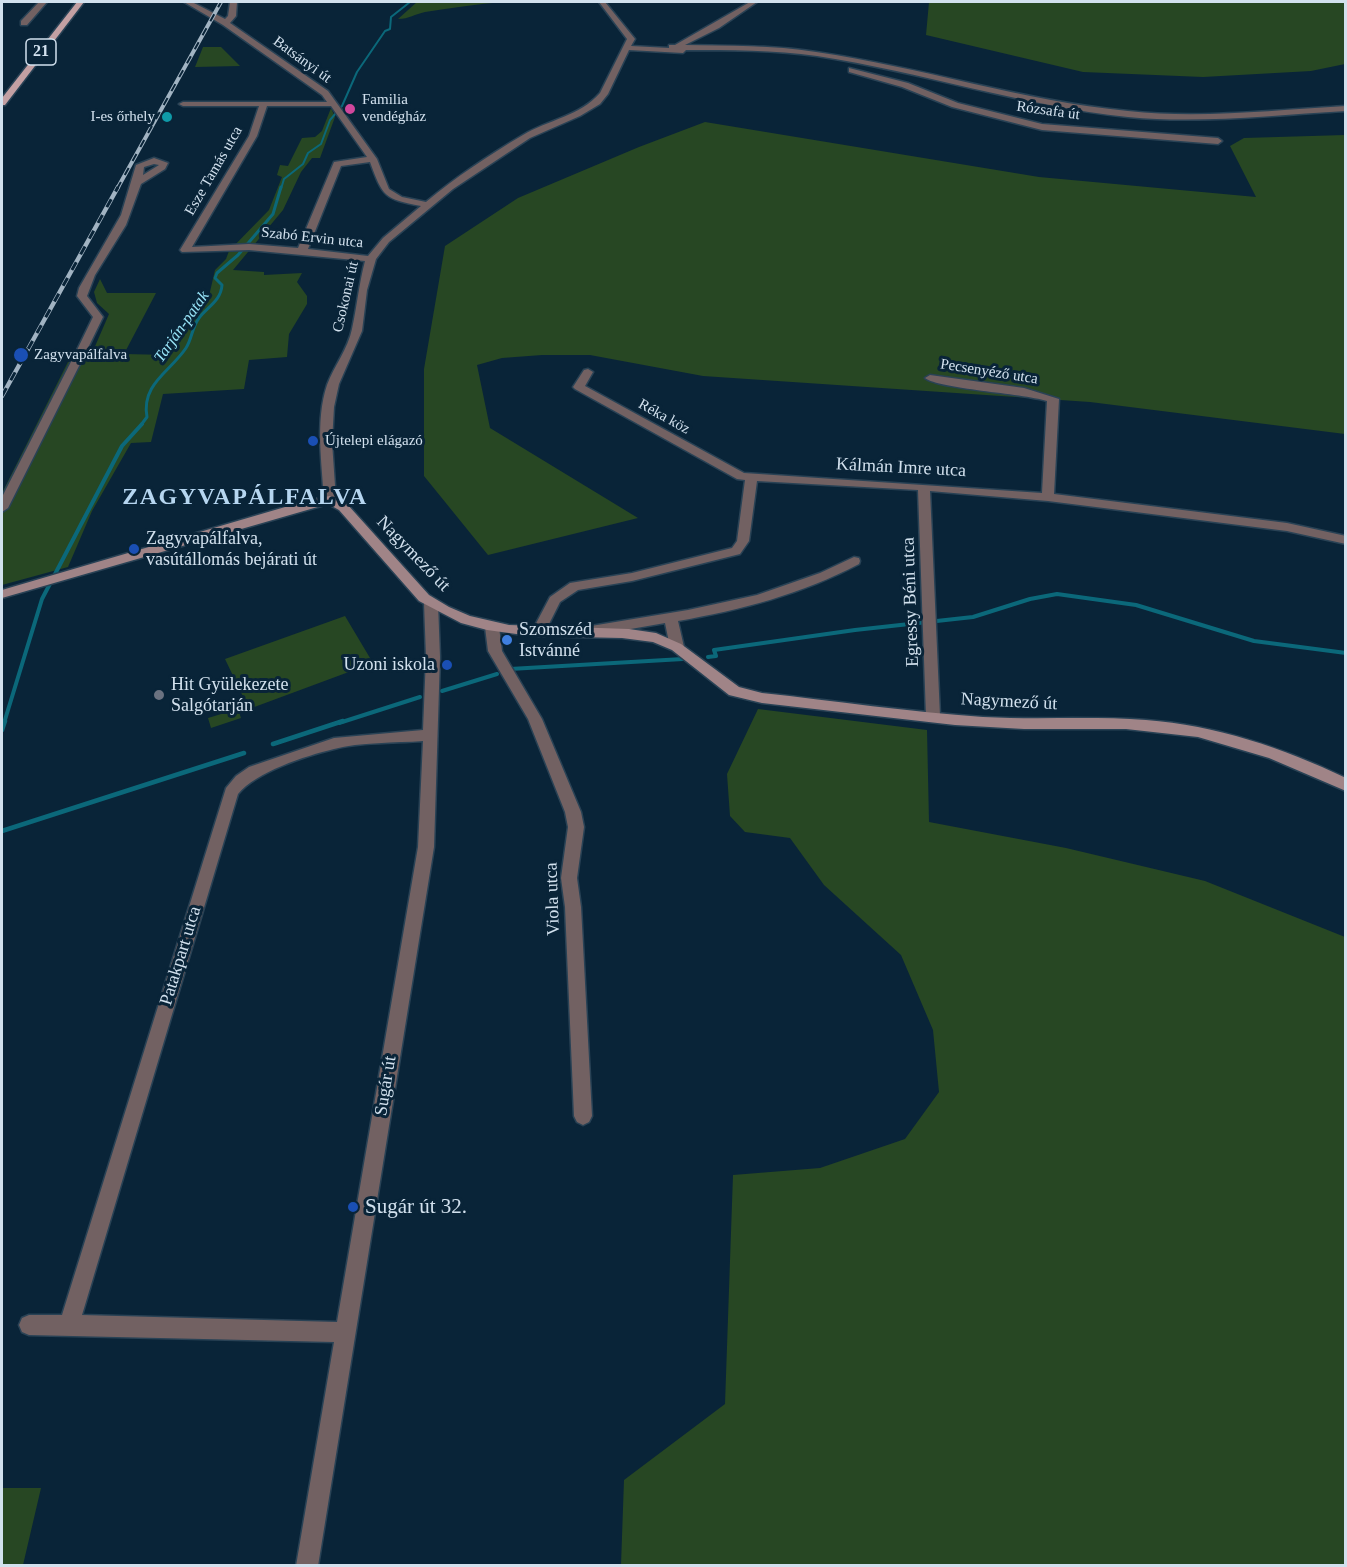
<!DOCTYPE html>
<html>
<head>
<meta charset="utf-8">
<style>
	body { margin:0 }
	#map { position:relative; width:1347px; height:1567px; overflow:hidden; background:#092438; font-family:"Times New Roman",serif }
	canvas { display:block }
	.frame { position:absolute; inset:0; border:3px solid #d2e1ee; pointer-events:none }
</style>
</head>
<body>
<div id="map">
<canvas width="1347" height="1567"></canvas>
<div class="frame"></div>
</div>
<script>
const context = document.querySelector('canvas').getContext('2d');
context.lineJoin = 'round';
function fillPath(path, color) { context.fillStyle = color; context.fill(path, 'evenodd'); }
function stroke(path, color, width, dash) { context.strokeStyle = color; context.lineWidth = width; context.lineCap = dash ? 'butt' : 'round'; context.setLineDash(dash || []); context.stroke(path); }
function label(font, color, halo, rows, align = 'center') {
  context.font = font + ' "Times New Roman",serif'; context.lineWidth = 6; context.setLineDash([]); context.textBaseline = 'middle'; context.strokeStyle = halo; context.fillStyle = color; for (const [text, x, y, turn = 0] of rows) {
    context.save(); context.translate(x, y); context.rotate((+turn || 0) * Math.PI / 180); context.textAlign = isNaN(turn) ? turn : align; if (halo) context.strokeText(text, 0, 0); context.fillText(text, 0, 0); context.restore();
  }
}
fillPath(new Path2D(`
	M 417,2 L 504,2 C 477,4 452,8 425,12 C 415,14 409,19 398,19 Z
	M 929,2 L 1345,2 L 1345,64 L 1311,71 L 1203,77 L 1083,72 L 926,35 Z
	M 203,47 L 221,47 L 240,66 L 195,67 Z
	M 331,108 L 335,117 L 320,158 L 312,158 L 301,172 L 283,210 L 233,270 L 264,272 L 264,275 L 302,273 L 297,282 L 307,296 L 307,304 L 289,334 L 287,357 L 249,360 L 244,389 L 163,394 L 151,442 L 131,443 L 92,511 L 68,567 L 2,585 L 2,493 L 74,350 L 93,351 L 109,314 L 97,303 L 94,292 L 100,279 L 107,293 L 156,293 L 124,354 L 169,355 L 209,296 L 215,270 L 226,259 L 229,251 L 269,210 L 282,177 L 277,175 L 280,165 L 288,166 L 302,138 L 315,137 L 322,131 Z
	M 705,122 L 1039,177 L 1256,197 L 1230,146 L 1244,138 L 1345,135 L 1345,434 L 1090,402 L 703,376 L 590,355 L 542,355 L 502,358 L 477,365 L 490,428 L 638,518 L 488,555 L 424,476 L 424,369 L 445,246 L 518,198 L 639,147 Z
	M 345,616 L 373,663 L 249,709 L 225,659 Z
	M 238,709 L 241,718 L 211,728 L 208,718 Z
	M 758,709 L 927,730 L 929,822 L 1066,848 L 1205,881 L 1345,937 L 1345,1565 L 621,1565 L 624,1480 L 725,1404 L 733,1175 L 820,1168 L 905,1139 L 939,1092 L 933,1030 L 901,955 L 824,885 L 790,838 L 745,832 L 730,816 L 727,774 Z
	M 2,1488 L 41,1488 L 23,1565 L 2,1565 Z`), '#274723');
stroke(new Path2D(`
	M 281,189 L 284,179 L 303,164 L 308,153 L 321,144 L 330,120 L 342,106 L 357,72 L 385,31 L 390,29 L 391,17 L 410,2`), '#0b687a', 2);
stroke(new Path2D(`
	M 141,425 L 147,417 C 141,384 170,372 186,348 C 192,339 192,327 199,318 C 207,307 221,301 222,285 L 215,278 L 217,273 L 238,255 L 273,214 L 281,187`), '#0b687a', 3);
stroke(new Path2D(`
	M 708,657 L 716,656 L 714,650 L 855,630 L 973,617 L 1030,599 L 1057,594 L 1136,605 L 1254,641 L 1346,653
	M 510,669 L 683,659
	M 442,691 L 497,674
	M 4,723 L 42,599 L 122,446 L 142,424
	M 339,723 L 420,697`), '#0b687a', 4);
stroke(new Path2D(`
	M 2,730 L 5,721
	M 273,744 L 343,721
	M 2,831 L 244,753`), '#0b687a', 4.5);
const minor = new Path2D(`
	M 39,2 L 47,2 L 27,25 L 21,25 L 21,21 Z
	M 184,2 L 192,2 L 225,19 L 228,16 L 230,2 L 237,2 L 236,16 L 230,23 L 328,91 L 377,159 L 389,189 L 402,197 L 426,202 C 456,177 489,155 523,135 C 548,120 580,116 600,93 L 627,39 L 599,2 L 605,2 L 635,39 L 631,46 L 669,48 L 669,45 L 675,45 L 750,2 L 757,2 L 719,28 L 685,45 C 729,46 773,45 816,52 C 921,67 1023,101 1128,111 C 1200,119 1273,110 1346,106 L 1346,111 C 1273,115 1200,124 1128,117 C 1023,106 922,72 817,56 C 774,50 730,50 686,50 L 683,53 L 629,50 L 608,94 L 600,104 L 580,116 L 530,138 L 453,189 L 389,242 L 376,259 L 367,290 L 362,331 L 339,384 L 334,407 L 332,442 L 336,500 L 330,504 L 324,500 C 322,463 315,421 327,385 C 334,366 348,349 352,329 C 357,306 359,284 365,261 L 249,250 L 182,252 L 180,250 L 249,136 L 259,106 L 183,106 L 179,104 L 183,102 L 327,102 L 322,95 L 223,25 ZM 267,106 L 331,106 L 367,157 L 334,162 L 298,248 L 249,244 L 192,247 L 257,136 ZM 370,162 C 383,197 384,199 421,206 L 383,238 L 368,256 L 308,249 L 341,166 Z
	M 849,68 L 908,83 L 958,103 L 1042,124 L 1218,138 L 1222,141 L 1218,144 L 1042,130 L 952,107 L 902,87 L 849,72 Z
	M 154,158 L 168,163 L 165,169 L 141,184 L 126,225 L 95,275 L 87,296 L 103,317 L 86,352 L 78,352 L 77,350 L 93,317 L 77,296 L 79,288 L 121,215 L 136,165 ZM 154,164 L 159,165 L 143,175 L 144,167 Z
	M 588,369 L 593,372 L 585,386 L 744,473 L 1042,493 L 1047,401 C 1021,393 939,389 925,378 L 930,375 L 1024,388 L 1059,399 L 1054,494 L 1287,523 L 1346,536 L 1346,544 L 1287,531 L 1048,501 L 930,491 L 940,716 L 933,721 L 926,716 L 918,490 L 757,481 L 749,541 L 740,554 L 632,581 L 578,590 L 560,602 L 544,634 L 539,636 L 532,631 L 550,597 L 570,583 L 632,573 L 732,548 L 737,541 L 745,480 L 737,479 L 575,389 L 573,387 L 584,370 Z
	M 854,557 L 859,558 L 860,561 L 859,564 C 802,594 741,610 678,621 L 684,647 L 677,652 L 670,647 L 665,623 L 585,637 L 578,632 L 585,627 L 688,610 L 757,595 L 820,573 Z
	M 431,599 L 438,603 L 440,657 L 434,847 L 318,1566 L 296,1566 L 334,1342 L 29,1335 L 22,1332 L 19,1325 L 22,1318 L 29,1315 L 62,1315 L 226,788 L 236,776 L 249,767 L 334,738 L 423,730 L 426,657 L 424,603 ZM 423,741 L 418,847 L 337,1322 L 82,1315 L 238,794 C 256,772 305,756 334,749 C 360,742 395,743 423,741 Z
	M 492,622 L 499,627 L 502,651 L 542,719 L 581,812 L 584,827 L 577,878 L 581,907 L 592,1116 L 589,1122 L 583,1125 L 577,1122 L 574,1116 L 565,907 L 561,878 L 568,827 L 565,812 L 528,719 L 488,651 L 485,627 Z`);
const tertiary = new Path2D(`
	M 82,347 L 87,350 L 8,508 L 2,512 L 2,497 L 77,350 Z`);
const secondary = new Path2D(`
	M 330,496 L 347,504 L 429,595 L 449,607 L 470,616 L 509,625 L 629,629 L 656,633 L 681,644 L 739,687 L 762,693 C 836,701 909,712 983,717 C 1037,720 1092,716 1146,720 C 1216,725 1283,748 1346,778 L 1346,791 L 1269,758 L 1198,737 L 1126,729 L 1024,729 L 955,725 L 762,703 L 729,695 L 672,650 L 653,642 L 622,638 L 531,636 L 487,630 L 461,623 L 419,601 L 339,510 L 328,504 L 2,598 L 2,590 L 309,500 Z`);
const primary = new Path2D(`
	M 77,2 L 84,2 L 5,105 L 2,105 L 2,98 Z`);
stroke(minor, '#294255', 3);
stroke(tertiary, '#294255', 3);
stroke(secondary, '#294255', 3);
stroke(primary, '#294255', 3);
fillPath(minor, '#726162');
fillPath(tertiary, '#726162');
fillPath(secondary, '#a08487');
fillPath(primary, '#c3a0a3');
const railFar1 = new Path2D(`
	M 117,189 L 221,2`);
const rail = new Path2D(`
	M 2,396 L 118,187`);
stroke(railFar1, '#a1b3c2', 4);
stroke(rail, '#a1b3c2', 4.5);
stroke(railFar1, '#092438', 2, [8]);
stroke(rail, '#092438', 3, [9]);
for (const [x, y, r, color] of [
	[350,109,6,"#d1479c"],
	[167,117,6,"#0f9aa8"],
	[21,355,8,"#1a4fb4"],
	[313,441,6,"#1a4fb4"],
	[134,549,6,"#1a4fb4"],
	[507,640,6,"#3f7fe0"],
	[447,665,6,"#1a4fb4"],
	[159,695,6,"#6b7280"],
	[353,1207,6,"#1a4fb4"]
]) { const dot = new Path2D(); dot.arc(x, y, r, 0, 2 * Math.PI); context.fillStyle = color; context.fill(dot); stroke(dot, '#092438', 2); }
label('15px', '#d2e1ee', '#092438', [
	["Batsányi út",302,60,36],
	["Rózsafa út",1048,111,8],
	["Esze Tamás utca",214,171,-60],
	["Szabó Ervin utca",312,238,6],
	["Csokonai út",346,297,-77],
	["Pecsenyéző utca",989,372,9],
	["Réka köz",664,417,29]
]);
label('15px', '#d2e1ee', '#092438', [
	["Familia",362,100],
	["vendégház",362,117],
	["I-es őrhely",155,117,"right"],
	["Zagyvapálfalva",34,355],
	["Újtelepi elágazó",325,441]
], 'left');
for (const [x, y, w] of [
	[41,52,30]
]) { const box = new Path2D(); box.roundRect(x - w / 2, y - 13, w, 26, 4.5); context.fillStyle = '#092438'; context.fill(box); stroke(box, '#d2e1ee', 1.5); }
label('bold 16px', '#d2e1ee', null, [
	["21",41,52]
]);
label('italic 16px', '#99e5f9', '#092438', [
	["Tarján-patak",182,327,-55]
]);
label('18px', '#d2e1ee', '#092438', [
	["Kálmán Imre utca",901,468,3],
	["Nagymező út",413,554,46],
	["Egressy Béni utca",911,602,-92],
	["Nagymező út",1009,702,3],
	["Viola utca",553,899,-92],
	["Patakpart utca",181,956,-73],
	["Sugár út",386,1086,-81]
]);
label('18px', '#d2e1ee', '#092438', [
	["Zagyvapálfalva,",146,539],
	["vasútállomás bejárati út",146,560],
	["Szomszéd",519,630],
	["Istvánné",519,651],
	["Uzoni iskola",435,665,"right"],
	["Hit Gyülekezete",171,685],
	["Salgótarján",171,706]
], 'left');
label('21px', '#d2e1ee', '#092438', [
	["Sugár út 32.",365,1207]
], 'left');
context.letterSpacing = '1.5px';
label('bold 24px', '#b6d6f0', '#092438', [
	["ZAGYVAPÁLFALVA",245,498]
]);
context.letterSpacing = '0px';
</script>
</body>
</html>
